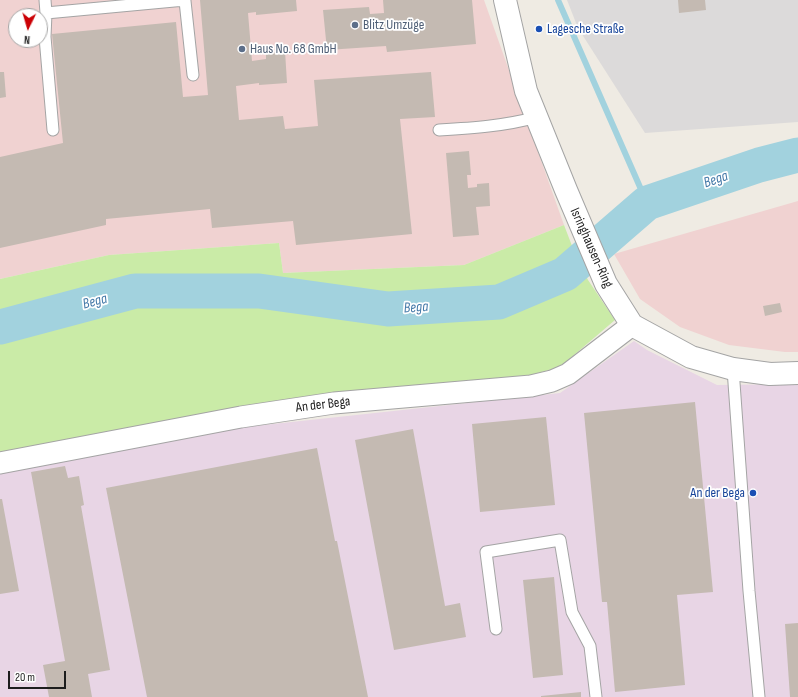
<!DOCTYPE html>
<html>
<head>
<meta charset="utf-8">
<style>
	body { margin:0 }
	#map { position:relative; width:798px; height:697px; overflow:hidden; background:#efebe3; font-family:"Sofia Sans Condensed",sans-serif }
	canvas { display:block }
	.north { position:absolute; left:8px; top:8px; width:40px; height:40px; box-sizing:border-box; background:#fff; border:1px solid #a5a5a5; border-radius:50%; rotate:185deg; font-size:11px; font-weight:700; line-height:16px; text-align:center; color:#1d1d1d }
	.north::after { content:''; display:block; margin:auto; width:14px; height:18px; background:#cb0005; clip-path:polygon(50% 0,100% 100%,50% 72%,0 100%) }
	.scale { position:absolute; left:8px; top:671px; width:58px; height:18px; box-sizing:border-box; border:2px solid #1d1d1d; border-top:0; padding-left:5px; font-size:12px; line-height:14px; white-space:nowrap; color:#1d1d1d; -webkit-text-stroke:3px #fff; paint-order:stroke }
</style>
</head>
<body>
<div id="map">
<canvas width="798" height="697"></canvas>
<div class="north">N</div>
<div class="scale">20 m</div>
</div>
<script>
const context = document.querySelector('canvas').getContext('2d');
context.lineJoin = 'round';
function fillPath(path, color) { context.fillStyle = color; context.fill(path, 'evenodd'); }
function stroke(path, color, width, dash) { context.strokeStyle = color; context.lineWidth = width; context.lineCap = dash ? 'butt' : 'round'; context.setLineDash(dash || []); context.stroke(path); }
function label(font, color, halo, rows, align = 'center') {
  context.font = font + ' "Sofia Sans Condensed",sans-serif'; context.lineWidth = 3.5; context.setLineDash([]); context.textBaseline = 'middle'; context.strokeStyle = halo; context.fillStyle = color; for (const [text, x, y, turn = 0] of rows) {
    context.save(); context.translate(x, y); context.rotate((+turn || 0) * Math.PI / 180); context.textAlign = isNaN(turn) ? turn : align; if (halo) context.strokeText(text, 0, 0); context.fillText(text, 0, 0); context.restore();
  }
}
fillPath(new Path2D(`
	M 567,0 L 798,0 L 798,122 L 645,133 L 578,28 Z`), '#dcdada');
fillPath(new Path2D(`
	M 0,0 L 484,0 L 564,225 L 464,265 L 283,273 L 279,243 L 109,255 L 0,279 ZM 16,16 L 40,16 L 40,40 L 16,40 Z
	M 798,201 L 798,352 L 785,352 L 729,345 L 680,327 L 640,299 L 614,254 Z`), '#f0d2d1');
fillPath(new Path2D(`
	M 634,341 L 647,350 L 717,385 L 798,384 L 798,697 L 0,697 L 0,470 L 236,428 L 560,393 Z`), '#e8d5e5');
fillPath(new Path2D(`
	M 564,225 L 574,251 L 588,280 L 615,320 L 560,367 L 527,376 L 0,455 L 0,279 L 109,255 L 279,243 L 283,273 L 464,265 Z`), '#caeba7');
stroke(new Path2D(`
	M 558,0 L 647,203`), '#a2d2de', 6);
stroke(new Path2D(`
	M 0,327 L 135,291 L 259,291 L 388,309 L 499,302 L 565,274 L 647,203 L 759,165 L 798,155`), '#a2d2de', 35);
fillPath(new Path2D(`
	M 200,0 L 296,0 L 297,11 L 256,15 L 256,12 L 248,13 L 252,61 L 266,59 L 266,53 L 285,51 L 287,83 L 259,85 L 259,83 L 236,86 L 239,120 L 283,116 L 285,129 L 318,126 L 314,80 L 431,72 L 435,117 L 400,119 L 412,234 L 296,245 L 293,221 L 212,228 L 210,209 L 106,219 L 106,225 L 0,248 L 0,157 L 63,143 L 52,34 L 176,22 L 183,97 L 208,95 Z
	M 383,0 L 472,0 L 476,44 L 387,52 L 386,46 L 327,50 L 323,10 L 369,7 L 370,14 L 384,13 Z
	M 678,0 L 705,0 L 706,10 L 679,13 Z
	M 0,72 L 4,72 L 6,97 L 0,98 Z
	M 469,151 L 471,175 L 467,175 L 468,188 L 477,187 L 477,184 L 489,183 L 490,206 L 476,207 L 479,235 L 453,237 L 446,153 Z
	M 780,303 L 782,312 L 765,316 L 763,306 Z
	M 695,402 L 713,592 L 677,595 L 685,685 L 615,692 L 607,602 L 602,602 L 584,413 Z
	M 546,417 L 555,505 L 480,512 L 472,424 Z
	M 413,429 L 445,606 L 460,603 L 466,637 L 394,650 L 355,440 Z
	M 317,448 L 335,541 L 337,541 L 368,697 L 147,697 L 106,488 Z
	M 65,466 L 68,478 L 79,476 L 84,505 L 81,506 L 110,670 L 88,674 L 92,697 L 49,697 L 43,665 L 65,661 L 31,472 Z
	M 0,499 L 2,499 L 19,591 L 0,594 Z
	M 554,577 L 563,675 L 533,678 L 523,580 Z
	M 798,623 L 798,697 L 790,697 L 785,624 Z
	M 581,692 L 581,697 L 541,697 L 541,696 Z`), '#c4bab2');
const service = new Path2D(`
	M 45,0 L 46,13 L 185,0
	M 185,1 L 193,75
	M 46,13 L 45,37 L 53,130
	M 439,130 C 472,128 505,126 537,117
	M 733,369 L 749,591 L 759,697
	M 496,629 L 486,552 L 560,540 L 572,612 L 590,646 L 596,697`);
const minor = new Path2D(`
	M 0,463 L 241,417 L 334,403 L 531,386 L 552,381 L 568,374 L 632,325`);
const tertiary = new Path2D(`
	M 505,0 L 526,91 L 566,190 L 606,284 L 632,325 L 691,357 L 733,369 L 770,374 L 798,373`);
stroke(service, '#a4a4a4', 13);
stroke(minor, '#a4a4a4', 23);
stroke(tertiary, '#a4a4a4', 24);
stroke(service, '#fff', 11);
stroke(minor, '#fff', 21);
stroke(tertiary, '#fff', 22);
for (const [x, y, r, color] of [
	[355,25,4,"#5c6f8a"],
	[539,29,4,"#1a4fb4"],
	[242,49,4,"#5c6f8a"],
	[753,493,4,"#1a4fb4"]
]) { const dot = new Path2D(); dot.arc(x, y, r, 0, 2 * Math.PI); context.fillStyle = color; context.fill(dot); stroke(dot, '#fff', 1.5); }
label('14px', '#4e5e75', '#fff', [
	["Blitz Umzüge",363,25],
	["Haus No. 68 GmbH",250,49]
], 'left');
label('14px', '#164399', '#fff', [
	["Lagesche Straße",547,29],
	["An der Bega",745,493,"right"]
], 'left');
label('14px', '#1d1d1d', '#fff', [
	["Isringhausen-Ring",591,248,66],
	["An der Bega",323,405,-7]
]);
label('italic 15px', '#4479a8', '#fff', [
	["Bega",716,180,-19],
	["Bega",95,302,-15],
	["Bega",416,308,-4]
]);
</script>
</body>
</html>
